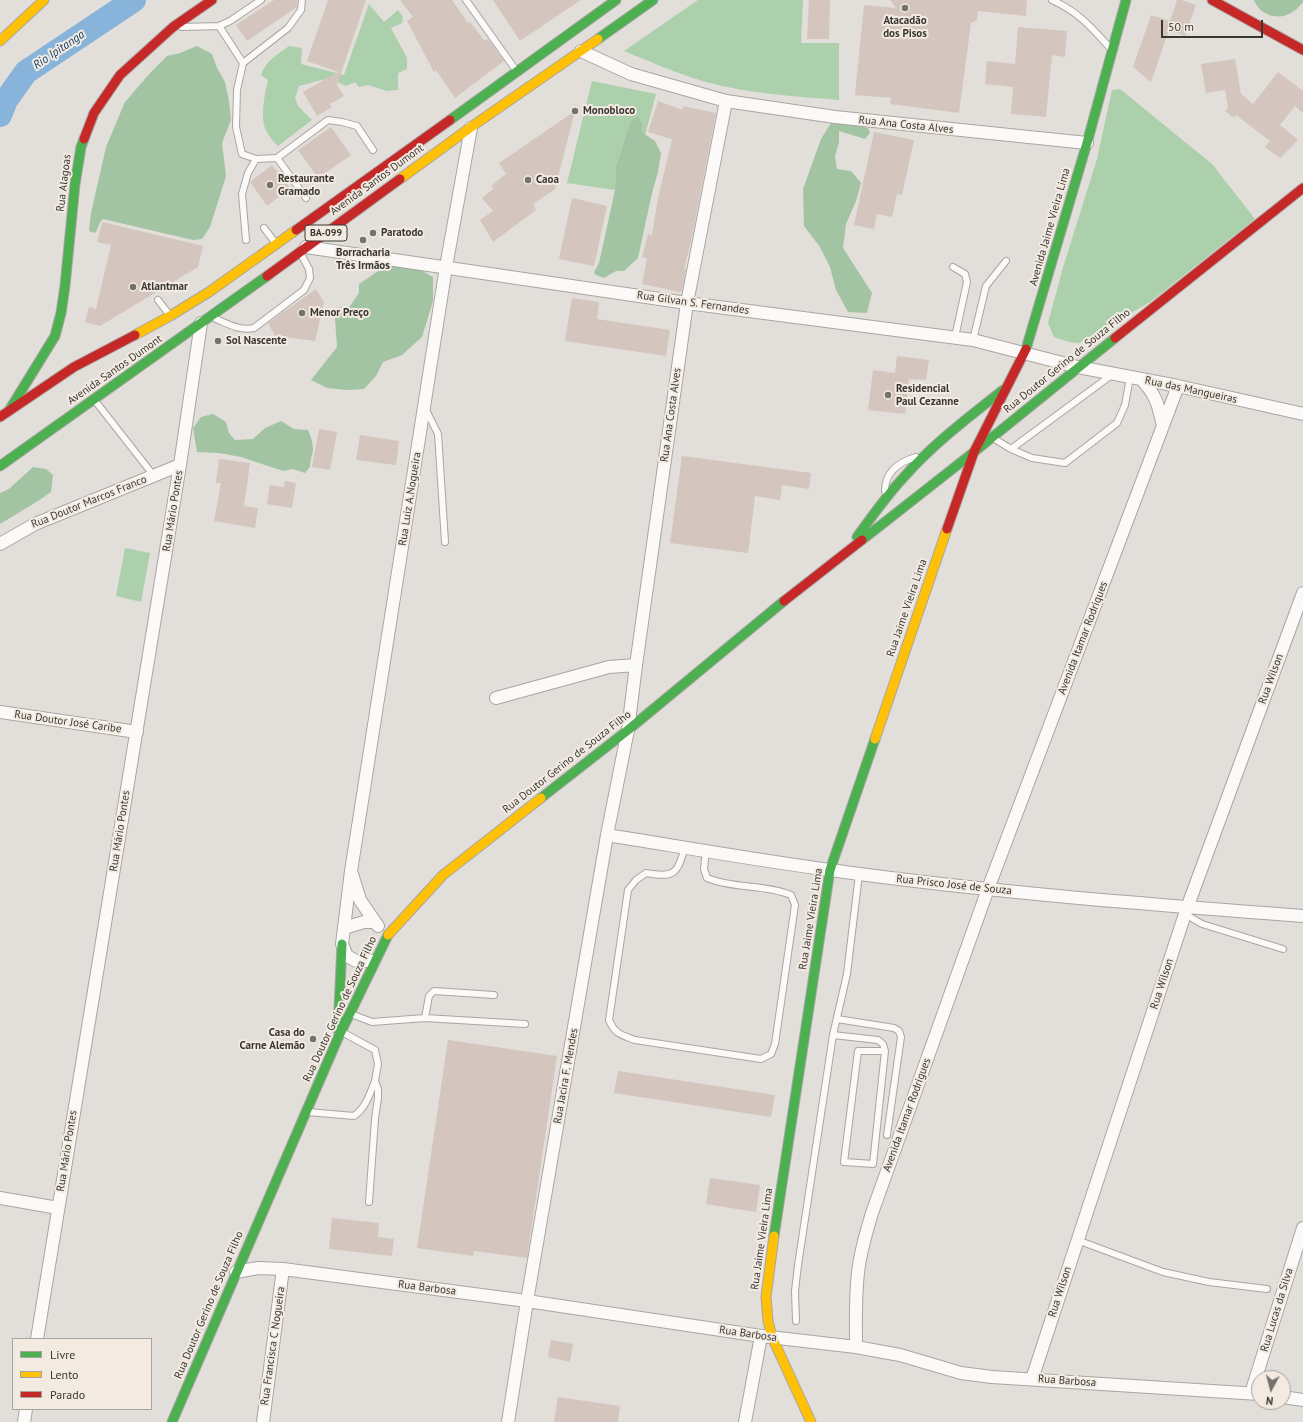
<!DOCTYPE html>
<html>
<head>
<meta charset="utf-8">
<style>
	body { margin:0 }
	#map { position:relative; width:1303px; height:1422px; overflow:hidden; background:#e2ded9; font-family:"PT Sans",sans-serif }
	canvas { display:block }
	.legend { position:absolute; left:12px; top:1338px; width:140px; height:72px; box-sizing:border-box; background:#f3ebe2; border:1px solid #a9a39c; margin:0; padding:5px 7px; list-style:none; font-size:12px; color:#3a3733 }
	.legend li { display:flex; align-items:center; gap:8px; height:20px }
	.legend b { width:20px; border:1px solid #a9a39c }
	.north { position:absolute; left:1251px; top:1370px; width:40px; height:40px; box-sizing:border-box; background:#f3ebe2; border:1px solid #a9a39c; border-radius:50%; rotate:187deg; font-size:11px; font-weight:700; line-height:16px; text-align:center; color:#3a3733 }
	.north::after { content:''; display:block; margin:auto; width:14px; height:18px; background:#75716d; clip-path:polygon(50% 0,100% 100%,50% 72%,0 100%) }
	.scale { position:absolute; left:1161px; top:20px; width:102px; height:18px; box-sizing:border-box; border:2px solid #3a3733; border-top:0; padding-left:5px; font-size:12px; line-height:14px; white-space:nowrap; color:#3a3733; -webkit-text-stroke:3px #f3ebe2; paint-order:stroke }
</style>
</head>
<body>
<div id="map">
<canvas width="1303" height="1422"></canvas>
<ul class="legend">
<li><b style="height:5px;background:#4caf50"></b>Livre</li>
<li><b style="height:5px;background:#ffc107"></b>Lento</li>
<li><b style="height:5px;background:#c62828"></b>Parado</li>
</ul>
<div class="north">N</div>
<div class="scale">50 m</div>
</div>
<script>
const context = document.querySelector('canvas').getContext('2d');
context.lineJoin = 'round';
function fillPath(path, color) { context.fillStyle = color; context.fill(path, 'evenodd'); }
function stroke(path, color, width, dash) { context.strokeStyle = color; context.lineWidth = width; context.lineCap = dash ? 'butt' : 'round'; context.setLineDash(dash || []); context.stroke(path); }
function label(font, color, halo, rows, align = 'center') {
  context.font = font + ' "PT Sans",sans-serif'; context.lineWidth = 4; context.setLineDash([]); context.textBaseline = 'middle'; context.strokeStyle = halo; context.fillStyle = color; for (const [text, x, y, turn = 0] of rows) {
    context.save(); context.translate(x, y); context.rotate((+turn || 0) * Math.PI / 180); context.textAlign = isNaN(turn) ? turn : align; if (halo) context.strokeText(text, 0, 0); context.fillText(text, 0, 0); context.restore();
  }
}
fillPath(new Path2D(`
	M 698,0 L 803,0 L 801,43 L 839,43 L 839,100 C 795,96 749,94 706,82 C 678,74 651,62 624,51 Z
	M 369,4 L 384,22 L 398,10 L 403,17 L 402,23 L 391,28 L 407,58 L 407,69 L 398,73 L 398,90 L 387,91 L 368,85 L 359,87 L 355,82 L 346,86 L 329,78 L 299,86 L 295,98 L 298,106 L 312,120 L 278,146 C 272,140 266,133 264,125 C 261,111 265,93 268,80 L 261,75 C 266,60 277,55 289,46 L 302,48 L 301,64 L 344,75 Z
	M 592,81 L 656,94 L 645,135 L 643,133 L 642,123 L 639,116 L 631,120 L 616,166 L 615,190 L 567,183 Z
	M 1120,89 L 1212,164 L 1255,219 L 1150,302 L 1079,343 L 1069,342 L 1054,337 L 1048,323 L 1062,271 L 1097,159 L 1112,90 Z
	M 125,548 L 150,553 L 141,602 L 116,596 Z`), '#accfac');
fillPath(new Path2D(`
	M 1254,0 L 1303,0 L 1303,2 C 1300,5 1297,9 1294,11 C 1280,22 1260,16 1254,0 Z
	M 197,46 L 212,54 L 217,68 L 225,82 L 229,101 L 231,120 L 222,143 L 226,176 L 210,227 L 202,239 L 193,240 L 103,219 C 98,223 99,228 95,233 L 89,231 L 91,213 L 106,147 L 125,102 L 151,72 L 167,56 L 180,53 Z
	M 639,116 L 642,123 L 643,133 L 655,141 L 661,153 L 658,172 L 652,193 L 638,258 L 624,271 L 616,271 L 604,278 L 596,275 L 594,272 L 599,263 L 603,245 L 615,190 L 616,166 L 631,120 Z
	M 831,123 L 846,123 L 868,128 L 870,133 L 865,139 L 839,131 L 839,142 L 835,156 L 837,169 L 851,171 L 861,183 L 856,201 L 846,224 L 843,248 L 872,293 L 867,313 L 848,312 L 836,290 L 830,267 L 820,247 L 804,226 L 803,189 L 821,139 Z
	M 396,266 L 419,269 L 433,277 L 433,301 L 422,337 L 402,355 L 383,362 L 376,376 L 364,389 L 347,390 L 327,388 L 311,380 L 337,347 L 335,319 L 337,308 L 350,306 L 359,293 L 359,284 L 384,267 Z
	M 213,414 L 226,422 L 229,433 L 235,440 L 253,439 L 265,428 L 281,421 L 294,429 L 308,430 C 311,436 313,444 313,450 C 312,456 310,461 310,467 L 305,473 L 293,469 L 283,471 L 241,457 L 219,453 L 197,452 L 193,428 L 201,417 Z
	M 33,467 L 46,469 L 53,475 L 51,492 L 38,501 L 0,524 L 0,493 L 9,489 Z`), '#a2c4a2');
stroke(new Path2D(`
	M 0,115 L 6,100 L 26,72 L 134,0`), '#88b3da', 24);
fillPath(new Path2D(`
	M 274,0 L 297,0 L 297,7 L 247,41 L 236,25 Z
	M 328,0 L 366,0 L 337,85 L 344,96 L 330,104 L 332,107 L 317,116 L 303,92 L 338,72 L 307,61 Z
	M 400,0 L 452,0 L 468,23 L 470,22 L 485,41 L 488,39 L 504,61 L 455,98 L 436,70 L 434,72 L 407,21 L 413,17 Z
	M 493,0 L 581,0 L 520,41 Z
	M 809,0 L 830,0 L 829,39 L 807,39 Z
	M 890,0 L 1027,0 L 1026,16 L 978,11 L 977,20 L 971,23 L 959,113 L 890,104 L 891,98 L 855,95 L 864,5 L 896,8 Z
	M 1177,0 L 1182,0 L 1196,5 L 1185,36 L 1169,30 L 1151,82 L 1133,67 L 1151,15 L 1170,21 Z
	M 1018,27 L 1067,31 L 1065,57 L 1052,55 L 1046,117 L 1011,114 L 1013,87 L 985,84 L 987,61 L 1015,64 Z
	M 1235,59 L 1241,94 L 1253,104 L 1278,72 L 1303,91 L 1303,113 L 1295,106 L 1280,125 L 1298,140 L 1280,158 L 1265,147 L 1270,141 L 1236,115 L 1234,118 L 1225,111 L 1228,108 L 1225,90 L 1206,93 L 1201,64 Z
	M 658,101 L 683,110 L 683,106 L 716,113 L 692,237 L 684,269 L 686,269 L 682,291 L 680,292 L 642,284 L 647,258 L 642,257 L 648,234 L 652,235 L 658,198 L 672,139 L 648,132 Z
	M 575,111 L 555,189 L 533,204 L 536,210 L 493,242 L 480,220 L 493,211 L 482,198 L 494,188 L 491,186 L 506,174 L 499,163 Z
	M 331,127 L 351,155 L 318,178 L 298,150 Z
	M 874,132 L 914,140 L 902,195 L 897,194 L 892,217 L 877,214 L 874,229 L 854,225 Z
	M 272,165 L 290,188 L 267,206 L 250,182 Z
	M 572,198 L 607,206 L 594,266 L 559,259 Z
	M 102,222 L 203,246 L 198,267 L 100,326 L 85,322 L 89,307 L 96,309 L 111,245 L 97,242 Z
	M 316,289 L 324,302 L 315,341 L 275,336 L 268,323 Z
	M 572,298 L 599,302 L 597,319 L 670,330 L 666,356 L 565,341 Z
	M 897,356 L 929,360 L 926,380 L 909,379 L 905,414 L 868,410 L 873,370 L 895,373 Z
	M 319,429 L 337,432 L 330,470 L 312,467 Z
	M 360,435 L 399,441 L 396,465 L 356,460 Z
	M 682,456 L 811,473 L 809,489 L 782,485 L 780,500 L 755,496 L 748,553 L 670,543 Z
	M 219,459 L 250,463 L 244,506 L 258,508 L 255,528 L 214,521 L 221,483 L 216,483 Z
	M 285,481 L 296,483 L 292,508 L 267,504 L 270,485 L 284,487 Z
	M 448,1040 L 557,1056 L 527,1258 L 474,1251 L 473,1256 L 417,1248 Z
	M 618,1071 L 775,1095 L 771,1117 L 614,1093 Z
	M 710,1178 L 760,1185 L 756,1212 L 706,1204 Z
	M 332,1218 L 379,1223 L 378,1237 L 394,1239 L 392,1256 L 329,1249 Z
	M 551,1340 L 573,1344 L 570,1362 L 548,1357 Z
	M 558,1397 L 620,1406 L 618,1422 L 554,1422 Z`), '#d4c6be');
const lane = new Path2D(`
	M 302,0 L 301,10 L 288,28 L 243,63 L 237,90 L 236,127 L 242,154 L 256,159 L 277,158 L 328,120 L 342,122 L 357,126 L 373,150
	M 466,0 L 515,69
	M 1052,0 C 1079,12 1092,28 1111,49
	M 219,26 L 243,63
	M 182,27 L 219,26 L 230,21 L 261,0
	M 277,158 L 306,198
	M 264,228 L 274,241
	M 246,240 L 242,194 L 248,173 L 256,159
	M 953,267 L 965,274 L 967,282 L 955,337
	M 158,300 L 168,313
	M 216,319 C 228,324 240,331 254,328 L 304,290 L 310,278 L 309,269 L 302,256
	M 973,340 L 986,286 L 1006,261
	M 96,402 L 154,476
	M 425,408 L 438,434 L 445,542
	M 993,438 L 1011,449 L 1032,458 L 1065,463 L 1117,423 L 1125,405 L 1130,377
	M 1011,449 L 1113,374
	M 885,491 C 885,472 899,462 916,457
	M 685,847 C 677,874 675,878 646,873 L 636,880 L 628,890 L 609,1020 C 615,1034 621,1035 635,1040 L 761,1059 L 771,1054 L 775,1044 L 795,905 L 791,895 C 764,884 734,889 707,878 L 704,869 L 706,850
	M 1185,914 L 1202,924 L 1283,949
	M 351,1014 L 372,1022 L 425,1018 L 525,1024
	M 425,1018 L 429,996 L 434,991 L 494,995
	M 837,1019 L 894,1028 L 899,1031 L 901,1037 L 887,1135
	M 342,1032 L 375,1050 L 378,1064 L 375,1081
	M 833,1035 L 878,1040 L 883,1044 L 885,1051 L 873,1164 L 844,1162 L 858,1051 L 885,1051
	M 308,1112 L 354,1116 C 366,1108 370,1093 375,1081 L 378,1089 L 378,1098 L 375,1119 L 369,1202
	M 1077,1240 L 1163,1272 L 1209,1282 L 1267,1289
	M 796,1321 L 795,1291 L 798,1265 L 833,1035 L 847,974 L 859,874`);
const street = new Path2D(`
	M 581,51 L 631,74 L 726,101 L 835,117 L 1087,143
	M 306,247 L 687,303 L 973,340 L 1078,367 L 1178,386 L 1303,414
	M 1141,379 C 1157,396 1158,405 1163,426
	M 0,544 L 35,524 L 180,465
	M 496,698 L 609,667 L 636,665
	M 0,712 L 137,732
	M 607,835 C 682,847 756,860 830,870 C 987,892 1145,904 1303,916
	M 352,874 L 360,900 L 375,922
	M 344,928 L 364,922 L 375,922 L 378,926
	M 374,961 L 356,961 L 347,956 L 342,944 L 351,871 L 446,267 L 471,128
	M 0,1198 L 58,1208
	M 236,1272 L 258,1268 L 283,1269 L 527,1301 L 761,1336 L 856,1347 L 900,1355 L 961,1373 L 992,1377 L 1259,1394
	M 37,1339 L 180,465 L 201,323
	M 856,1347 C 856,1322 855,1298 858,1273 C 860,1252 866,1233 872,1213 L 988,889 L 1178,386
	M 1032,1379 L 1187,908 L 1303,593
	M 1251,1393 L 1303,1228
	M 1283,1397 L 1303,1400
	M 24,1422 L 26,1409
	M 263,1422 L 283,1269
	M 508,1422 L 527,1301 L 607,835 L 628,730 L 636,665 L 687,303 L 726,101
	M 745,1422 L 761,1336`);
const fast = new Path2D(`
	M 598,39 L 653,0
	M 450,120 L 616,0
	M 1026,349 L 1087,143 L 1126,0
	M 10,409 L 55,336 L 61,313 L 65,286 L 75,184 L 81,147 L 84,139
	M 0,466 L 267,276
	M 857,537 C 872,516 887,495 904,477 C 933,444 969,417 1003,390
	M 862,540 L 974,452 L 1115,338
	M 541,798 L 628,730 L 784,601
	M 338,1030 L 342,944
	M 774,1236 L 830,870 L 875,739
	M 172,1422 L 338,1038 L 388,935`);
const slow = new Path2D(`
	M 0,41 L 44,0
	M 400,179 L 471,127 L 598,39
	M 135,335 L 170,316 L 209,292 L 296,230
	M 875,739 L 947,529
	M 388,935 L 443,875 L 541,798
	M 774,1236 L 766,1297 L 768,1321 L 772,1337 L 811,1422`);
const jam = new Path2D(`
	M 1212,0 L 1303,50
	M 84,139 L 94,113 L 120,75 L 173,27 L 212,0
	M 296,230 L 450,120
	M 267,276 L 400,179
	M 1115,338 L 1303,188
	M 0,417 L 74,367 L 135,335
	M 947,529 L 974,452 L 1026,349
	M 784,601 L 862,540`);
stroke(lane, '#a9a6a2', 8);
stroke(street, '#a9a6a2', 14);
stroke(fast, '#a9a6a2', 11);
stroke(slow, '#a9a6a2', 11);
stroke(jam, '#a9a6a2', 11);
stroke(lane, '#fbfaf9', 6);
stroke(street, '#fbfaf9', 12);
stroke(fast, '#4caf50', 9);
stroke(slow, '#ffc107', 9);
stroke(jam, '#c62828', 9);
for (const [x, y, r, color] of [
	[905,8,4,"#75716d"],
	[575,111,4,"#75716d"],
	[528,180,4,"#75716d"],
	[270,185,4,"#75716d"],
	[373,233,4,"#75716d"],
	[363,240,4,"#75716d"],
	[133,287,4,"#75716d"],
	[302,313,4,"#75716d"],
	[218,341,4,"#75716d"],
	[888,395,4,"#75716d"],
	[313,1039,4,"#75716d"]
]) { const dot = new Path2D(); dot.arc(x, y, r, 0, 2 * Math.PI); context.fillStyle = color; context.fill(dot); stroke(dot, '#f3ebe2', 1.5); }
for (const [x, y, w] of [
	[326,233,42]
]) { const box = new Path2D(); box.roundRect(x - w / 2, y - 8, w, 16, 3); context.fillStyle = '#f3ebe2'; context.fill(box); stroke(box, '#3a3733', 1); }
label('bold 10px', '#3a3733', null, [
	["BA-099",326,233]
]);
label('bold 11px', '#3a3733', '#f3ebe2', [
	["Atacadão",905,21,"center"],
	["dos Pisos",905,34,"center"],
	["Monobloco",583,111],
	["Restaurante",278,179],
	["Gramado",278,192],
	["Caoa",536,180],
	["Paratodo",381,233],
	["Borracharia",363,253,"center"],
	["Três Irmãos",363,266,"center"],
	["Atlantmar",141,287],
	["Menor Preço",310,313],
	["Sol Nascente",226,341],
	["Residencial",896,389],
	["Paul Cezanne",896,402],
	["Casa do",305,1033,"right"],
	["Carne Alemão",305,1046,"right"]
], 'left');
label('11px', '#3a3733', '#f3ebe2', [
	["Rua Ana Costa Alves",906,125,6],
	["Avenida Santos Dumont",377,180,-36],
	["Rua Alagoas",64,183,-83],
	["Avenida Jaime Vieira Lima",1050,227,-74],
	["Rua Gilvan S. Fernandes",693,303,8],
	["Rua Doutor Gerino de Souza Filho",1067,361,-39],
	["Avenida Santos Dumont",115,370,-35],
	["Rua das Mangueiras",1191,390,12],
	["Rua Ana Costa Alves",671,415,-82],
	["Rua Luiz A.Nogueira",410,499,-81],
	["Rua Doutor Marcos Franco",89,502,-22],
	["Rua Mário Pontes",173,511,-81],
	["Rua Jaime Vieira Lima",907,608,-71],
	["Avenida Itamar Rodriques",1083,638,-69],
	["Rua Wilson",1271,679,-70],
	["Rua Doutor José Caribe",68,722,8],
	["Rua Doutor Gerino de Souza Filho",567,762,-38],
	["Rua Mário Pontes",120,831,-81],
	["Rua Prisco José de Souza",954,885,6],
	["Rua Jaime Vieira Lima",811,919,-81],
	["Rua Wilson",1162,984,-72],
	["Rua Doutor Gerino de Souza Filho",340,1009,-65],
	["Rua Jacira F. Mendes",566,1076,-80],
	["Avenida Itamar Rodrigues",907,1115,-70],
	["Rua Mário Pontes",67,1151,-81],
	["Rua Jaime Vieira Lima",762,1239,-82],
	["Rua Barbosa",427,1288,7],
	["Rua Wilson",1060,1292,-72],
	["Rua Doutor Gerino de Souza Filho",209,1305,-67],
	["Rua Lucas da Silva",1277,1310,-73],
	["Rua Barbosa",748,1334,8],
	["Rua Francisca C Nogueira",273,1346,-82],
	["Rua Barbosa",1067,1381,4]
]);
label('italic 12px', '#144168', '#f3ebe2', [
	["Rio Ipitanga",59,50,-34]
]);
</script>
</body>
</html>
